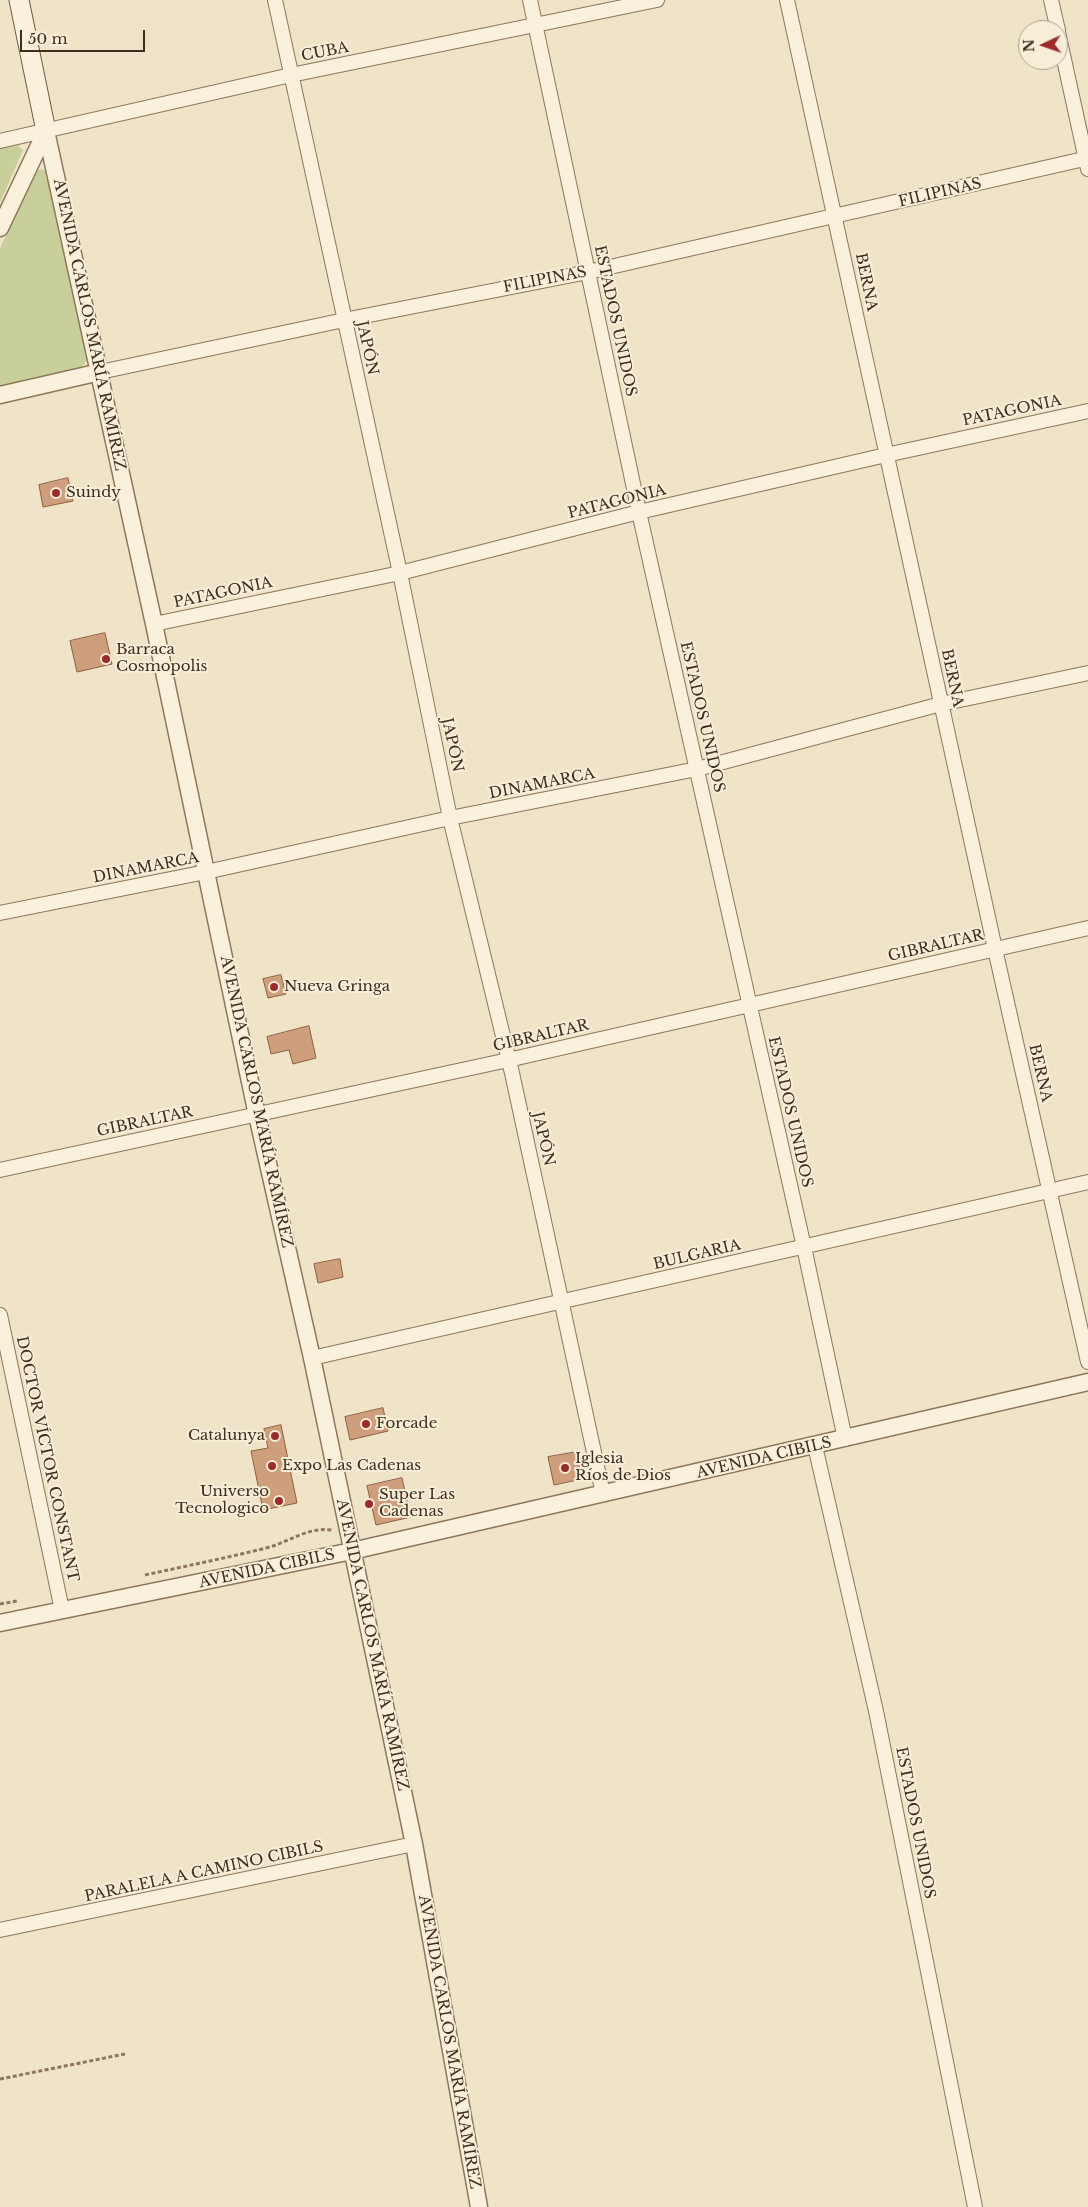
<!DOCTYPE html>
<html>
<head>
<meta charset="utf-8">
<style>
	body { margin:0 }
	#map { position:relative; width:1088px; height:2207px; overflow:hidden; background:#f0e4c8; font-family:"Libre Baskerville",serif }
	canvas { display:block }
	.north { position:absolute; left:1018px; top:20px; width:50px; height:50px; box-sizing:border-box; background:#f7eed8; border:1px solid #ada18e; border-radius:50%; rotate:267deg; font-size:14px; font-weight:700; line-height:20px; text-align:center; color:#3d2e20 }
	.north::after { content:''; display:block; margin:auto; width:18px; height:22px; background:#9e2a2b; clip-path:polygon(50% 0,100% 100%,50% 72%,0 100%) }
	.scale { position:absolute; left:20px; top:30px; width:125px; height:22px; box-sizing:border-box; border:2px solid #3d2e20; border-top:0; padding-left:6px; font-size:15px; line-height:18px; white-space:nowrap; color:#3d2e20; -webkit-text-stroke:4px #f7eed8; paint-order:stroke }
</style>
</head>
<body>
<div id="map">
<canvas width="1088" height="2207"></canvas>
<div class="north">N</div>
<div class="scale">50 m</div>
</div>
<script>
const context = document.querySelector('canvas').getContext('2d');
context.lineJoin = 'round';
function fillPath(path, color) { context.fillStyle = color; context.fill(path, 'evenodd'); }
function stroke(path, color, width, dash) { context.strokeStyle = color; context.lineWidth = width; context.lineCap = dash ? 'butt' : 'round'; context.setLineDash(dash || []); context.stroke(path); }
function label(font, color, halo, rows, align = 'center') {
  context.font = font + ' "Libre Baskerville",serif'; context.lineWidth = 4; context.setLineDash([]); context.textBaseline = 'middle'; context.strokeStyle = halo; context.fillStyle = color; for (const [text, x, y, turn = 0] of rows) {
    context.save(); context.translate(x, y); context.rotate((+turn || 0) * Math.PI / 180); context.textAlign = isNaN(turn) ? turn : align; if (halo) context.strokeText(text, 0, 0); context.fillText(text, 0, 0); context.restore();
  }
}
fillPath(new Path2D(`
	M 6,144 L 17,145 L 23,150 L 0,203 L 0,146 Z
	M 41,169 L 46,171 L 87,360 L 80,370 L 0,386 L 0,248 L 37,171 Z`), '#c9cf9b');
const building = new Path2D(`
	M 68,478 L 73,501 L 43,507 L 39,485 Z
	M 105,633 L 112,664 L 77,672 L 70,641 Z
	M 281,975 L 286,994 L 268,998 L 263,979 Z
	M 309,1026 L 316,1058 L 293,1064 L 289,1050 L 271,1054 L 267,1037 Z
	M 340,1259 L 343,1277 L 318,1283 L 314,1264 Z
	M 383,1408 L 388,1431 L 350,1440 L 345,1417 Z
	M 281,1425 L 297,1503 L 263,1510 L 251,1451 L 268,1448 L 264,1429 Z
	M 577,1452 L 582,1479 L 554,1485 L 548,1457 Z
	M 402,1478 L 411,1517 L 376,1525 L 367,1486 Z`);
fillPath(building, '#cf9f7d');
stroke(building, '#8d5f41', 1);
const minor = new Path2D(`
	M 275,0 L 400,573 L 450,818 L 512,1073 L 603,1494
	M 530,0 L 639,512 L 804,1247 L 845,1439
	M 787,0 L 995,949 L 1088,1362
	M 1051,0 L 1058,30
	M 1058,32 L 1088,169
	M 0,141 L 291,75 L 657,0
	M 100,372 L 344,320 L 588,272 L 1088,158
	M 154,624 L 400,573 L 639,512 L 886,455 L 1088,411
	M 0,913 L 206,872 L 450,818 L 697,769 L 941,704 L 1088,673
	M 0,1170 L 508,1060 L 1088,928
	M 0,1315 L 62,1610
	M 312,1358 L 1088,1182
	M 815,1446 L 876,1711 L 975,2207
	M 0,1930 L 414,1844`);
const tertiary = new Path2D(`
	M 46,131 L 154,624 L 257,1115 L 312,1358 L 414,1844 L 479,2207
	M 0,228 L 46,131
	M 0,395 L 100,372
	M 0,1623 L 352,1551 L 1088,1382`);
const secondary = new Path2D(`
	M 19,0 L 46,131`);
stroke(minor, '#8d765c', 16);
stroke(tertiary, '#8d765c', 19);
stroke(secondary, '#6f573f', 21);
stroke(new Path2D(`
	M 145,1575 C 186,1566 226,1558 266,1548 C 290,1542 306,1527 332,1530
	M 0,1604 L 17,1601
	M 0,2079 L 125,2054`), '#8d765c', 3, [4, 2.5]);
stroke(minor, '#faf1dc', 14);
stroke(tertiary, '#faf1dc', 16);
stroke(secondary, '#faf1dc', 19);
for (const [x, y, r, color] of [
	[56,493,5,"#9e2a2b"],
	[106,659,5,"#9e2a2b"],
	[274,987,5,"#9e2a2b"],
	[366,1424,5,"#9e2a2b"],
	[275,1436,5,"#9e2a2b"],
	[272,1466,5,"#9e2a2b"],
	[565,1468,5,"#9e2a2b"],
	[279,1501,5,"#9e2a2b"],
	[369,1504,5,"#9e2a2b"]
]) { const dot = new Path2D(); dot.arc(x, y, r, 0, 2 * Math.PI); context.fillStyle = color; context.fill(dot); stroke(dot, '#f7eed8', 2); }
label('15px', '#3d2e20', '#f7eed8', [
	["CUBA",325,52,-11],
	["FILIPINAS",940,193,-13],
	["FILIPINAS",545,280,-11],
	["BERNA",866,282,78],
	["ESTADOS UNIDOS",615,321,78],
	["AVENIDA CARLOS MARÍA RAMÍREZ",89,325,78],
	["JAPÓN",367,348,78],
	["PATAGONIA",1012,411,-12],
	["PATAGONIA",617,502,-14],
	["PATAGONIA",223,593,-12],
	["BERNA",952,678,78],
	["ESTADOS UNIDOS",702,717,77],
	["JAPÓN",452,745,78],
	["DINAMARCA",542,784,-11],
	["DINAMARCA",146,868,-11],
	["GIBRALTAR",936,946,-13],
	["GIBRALTAR",541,1036,-13],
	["BERNA",1040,1073,77],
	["AVENIDA CARLOS MARÍA RAMÍREZ",256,1102,78],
	["ESTADOS UNIDOS",790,1112,77],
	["GIBRALTAR",145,1122,-12],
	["JAPÓN",543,1139,77],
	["BULGARIA",697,1255,-13],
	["AVENIDA CIBILS",764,1458,-13],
	["DOCTOR VÍCTOR CONSTANT",47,1459,78],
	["AVENIDA CIBILS",267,1569,-12],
	["AVENIDA CARLOS MARÍA RAMÍREZ",372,1645,78],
	["ESTADOS UNIDOS",915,1823,79],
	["PARALELA A CAMINO CIBILS",204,1872,-12],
	["AVENIDA CARLOS MARÍA RAMÍREZ",449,2042,80]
]);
label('15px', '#3d2e20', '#f7eed8', [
	["Suindy",66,493],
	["Barraca",116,650],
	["Cosmopolis",116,667],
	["Nueva Gringa",284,987],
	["Forcade",376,1424],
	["Catalunya",265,1436,"right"],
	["Iglesia",575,1459],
	["Ríos de Dios",575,1476],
	["Expo Las Cadenas",282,1466],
	["Universo",269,1492,"right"],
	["Tecnologico",269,1509,"right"],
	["Super Las",379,1495],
	["Cadenas",379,1512]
], 'left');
</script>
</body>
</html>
